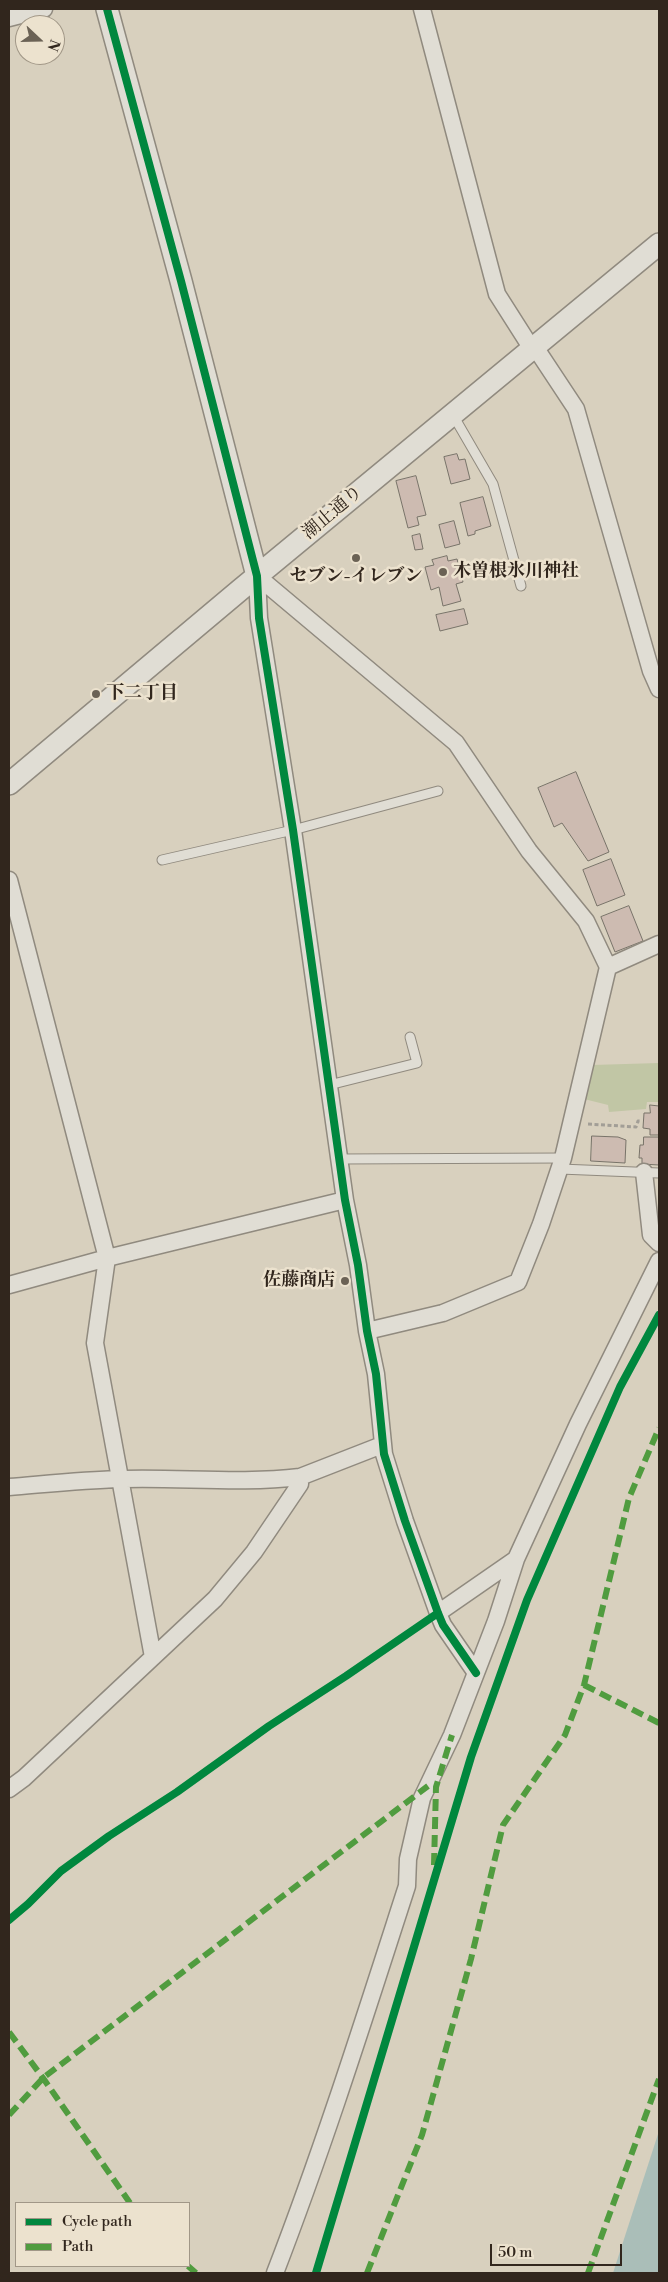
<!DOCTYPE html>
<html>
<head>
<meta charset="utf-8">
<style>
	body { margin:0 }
	#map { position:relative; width:668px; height:2282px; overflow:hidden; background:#d8d0be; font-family:"Libre Bodoni",serif }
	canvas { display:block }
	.frame { position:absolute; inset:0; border:10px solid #31261d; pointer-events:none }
	.legend { position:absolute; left:15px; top:2202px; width:175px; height:65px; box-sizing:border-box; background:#ece2ce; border:1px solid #a19787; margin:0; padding:6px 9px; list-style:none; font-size:15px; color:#31261d }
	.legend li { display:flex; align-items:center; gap:10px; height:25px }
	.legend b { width:25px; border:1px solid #a19787 }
	.north { position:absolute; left:15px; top:15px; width:50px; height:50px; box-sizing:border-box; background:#ece2ce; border:1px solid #a19787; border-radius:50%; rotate:111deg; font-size:14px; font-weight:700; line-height:20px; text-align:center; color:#31261d }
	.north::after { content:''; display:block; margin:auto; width:18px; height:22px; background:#6b6255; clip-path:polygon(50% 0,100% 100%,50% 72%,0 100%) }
	.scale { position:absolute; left:490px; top:2244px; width:132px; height:22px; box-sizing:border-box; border:2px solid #31261d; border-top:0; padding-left:6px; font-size:15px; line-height:18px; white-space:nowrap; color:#31261d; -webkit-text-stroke:4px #ece2ce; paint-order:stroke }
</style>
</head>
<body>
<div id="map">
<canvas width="668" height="2282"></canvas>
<div class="frame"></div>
<ul class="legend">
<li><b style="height:6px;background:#00873e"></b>Cycle path</li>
<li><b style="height:6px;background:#509c3f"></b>Path</li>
</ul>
<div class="north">N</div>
<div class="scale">50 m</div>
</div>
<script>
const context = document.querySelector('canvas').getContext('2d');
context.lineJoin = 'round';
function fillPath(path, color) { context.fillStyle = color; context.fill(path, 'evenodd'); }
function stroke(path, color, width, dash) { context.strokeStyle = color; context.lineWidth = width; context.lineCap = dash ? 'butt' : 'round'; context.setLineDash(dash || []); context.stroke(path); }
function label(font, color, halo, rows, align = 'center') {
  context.font = font + ' "Libre Bodoni","Noto Serif JP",serif'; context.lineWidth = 5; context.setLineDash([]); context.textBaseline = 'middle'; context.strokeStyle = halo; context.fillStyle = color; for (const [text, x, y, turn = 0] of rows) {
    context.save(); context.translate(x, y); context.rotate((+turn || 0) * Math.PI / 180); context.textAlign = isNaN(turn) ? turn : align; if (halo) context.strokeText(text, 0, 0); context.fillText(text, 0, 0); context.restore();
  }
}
fillPath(new Path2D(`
	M 659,1063 L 659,1102 L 647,1102 L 646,1109 L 609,1112 L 608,1105 L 584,1099 L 592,1065 Z`), '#c1c6a5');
fillPath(new Path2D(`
	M 659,2131 L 659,2273 L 613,2273 Z`), '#aabeb8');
const building = new Path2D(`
	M 457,454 L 459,460 L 465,459 L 470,479 L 451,484 L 444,457 Z
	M 416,476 L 426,515 L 417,517 L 419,525 L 408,528 L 396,481 Z
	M 483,497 L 491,526 L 475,531 L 475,534 L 468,536 L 460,503 Z
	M 454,521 L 460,544 L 445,548 L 439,525 Z
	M 420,534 L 423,549 L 415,550 L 412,536 Z
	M 447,556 L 448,561 L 457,559 L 463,582 L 456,584 L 461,601 L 443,606 L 439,587 L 431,590 L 425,567 L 434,565 L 432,560 Z
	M 464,609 L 468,624 L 440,631 L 436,615 Z
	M 576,772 L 609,852 L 588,861 L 562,823 L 554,827 L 538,788 Z
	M 611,859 L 625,895 L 597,906 L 583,870 Z
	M 629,906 L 643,941 L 615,952 L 601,917 Z
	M 650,1105 L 659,1106 L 659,1135 L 650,1135 L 650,1129 L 643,1128 L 644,1113 L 650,1113 Z
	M 592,1136 L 618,1137 L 626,1140 L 625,1163 L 591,1161 Z
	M 644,1137 L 659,1137 L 659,1165 L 642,1164 L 642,1158 L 639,1158 L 640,1145 L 643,1145 Z`);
fillPath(building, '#cdbbb1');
stroke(building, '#787369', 1);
const service = new Path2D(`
	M 453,415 L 493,484 L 521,586
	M 162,860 L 293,830 L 438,791
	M 329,1085 L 417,1063 L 410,1037
	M 339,1159 L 563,1158
	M 560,1169 L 659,1173`);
const minor = new Path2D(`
	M 422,9 L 497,294 L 532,349
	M 9,18 L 44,9
	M 535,347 L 576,409 L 651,671 L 659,689
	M 257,576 L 259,618 L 293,830 L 345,1200 L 358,1265 L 367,1331 L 376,1374 L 384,1454 L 405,1521 L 438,1613 L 443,1625 L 476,1673
	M 257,576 L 456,743 L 529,851 L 586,921 L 608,967 L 563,1158 L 541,1224 L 518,1282 L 443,1313 L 367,1331
	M 9,880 L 107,1258 L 95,1343 L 153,1657
	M 608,967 L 659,944
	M 644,1172 L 651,1235 L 659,1243
	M 9,1285 L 107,1258 L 345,1200
	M 9,1487 C 46,1484 83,1480 120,1479 C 180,1477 240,1484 300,1477 L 382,1445
	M 438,1613 L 516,1559 L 578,1424 L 659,1261
	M 9,1789 L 24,1778 L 215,1599 L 254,1552 L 300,1484 L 300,1477
	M 275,2273 C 324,2146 365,2016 407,1886 L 408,1859 L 422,1798 L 452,1735 L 496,1621 L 516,1559`);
const tertiary = new Path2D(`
	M 107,9 L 181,281 L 257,576
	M 9,784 L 240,590 L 659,244`);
stroke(service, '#908a7f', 11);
stroke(minor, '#908a7f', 19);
stroke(tertiary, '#908a7f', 24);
stroke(new Path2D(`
	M 588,1124 L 636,1127 L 638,1121 L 641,1121`), '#a29e96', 3, [4, 2.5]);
stroke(service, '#e0ddd4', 9);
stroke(minor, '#e0ddd4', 16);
stroke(tertiary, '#e0ddd4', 21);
stroke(new Path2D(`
	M 584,1685 L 659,1723
	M 434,1865 L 436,1787 L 452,1735
	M 9,2032 L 43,2078 L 130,2203
	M 9,2115 L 43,2078 L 428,1786
	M 188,2266 L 196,2273
	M 367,2273 L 422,2135 L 471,1959 L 503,1825 L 565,1735 L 584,1685 L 629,1498 L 659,1428
	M 588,2273 L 659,2079`), '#509c3f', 6, [12, 6]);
stroke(new Path2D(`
	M 107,9 L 181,281 L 257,576 L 259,618 L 293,830 L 345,1200 L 358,1265 L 367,1331 L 376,1374 L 384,1454 L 405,1521 L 438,1613 L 443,1625 L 476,1673
	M 9,1920 L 28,1904 L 61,1871 L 109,1836 L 177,1792 L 269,1726 L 346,1676 L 438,1613
	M 316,2273 L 471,1757 L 527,1600 L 620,1387 L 659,1315`), '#00873e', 8);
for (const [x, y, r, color] of [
	[356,558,5,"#6b6255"],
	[443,572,5,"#6b6255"],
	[96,694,5,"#6b6255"],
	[345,1281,5,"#6b6255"]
]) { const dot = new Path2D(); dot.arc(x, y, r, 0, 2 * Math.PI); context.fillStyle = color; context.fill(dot); stroke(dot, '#ece2ce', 2); }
label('18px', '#31261d', '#ece2ce', [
	["潮止通り",333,513,-40]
]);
label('bold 18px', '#31261d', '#ece2ce', [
	["木曽根氷川神社",453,572],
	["セブン-イレブン",356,577,"center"],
	["下二丁目",106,694],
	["佐藤商店",335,1281,"right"]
], 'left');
</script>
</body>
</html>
